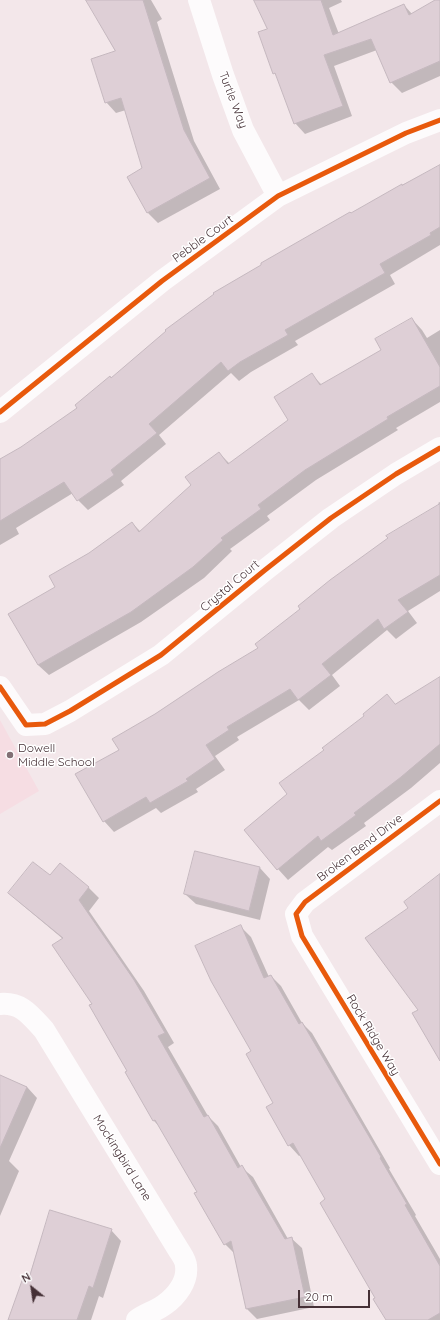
<!DOCTYPE html>
<html>
<head>
<meta charset="utf-8">
<style>
	body { margin:0 }
	#map { position:relative; width:440px; height:1320px; overflow:hidden; background:#f3e7ea; font-family:Quicksand,sans-serif }
	canvas { display:block }
	.north { position:absolute; left:12px; top:1268px; width:40px; height:40px; -webkit-text-stroke:3px #fff; paint-order:stroke; rotate:330deg; font-size:11px; font-weight:700; line-height:16px; text-align:center; color:#453036 }
	.north::after { content:''; display:block; margin:auto; width:14px; height:18px; background:#453036; clip-path:polygon(50% 0,100% 100%,50% 72%,0 100%) }
	.scale { position:absolute; left:298px; top:1290px; width:72px; height:18px; box-sizing:border-box; border:2px solid #453036; border-top:0; padding-left:5px; font-size:12px; line-height:14px; white-space:nowrap; color:#453036; -webkit-text-stroke:3px #fff; paint-order:stroke }
</style>
</head>
<body>
<div id="map">
<canvas width="440" height="1320"></canvas>
<div class="north">N</div>
<div class="scale">20 m</div>
</div>
<script>
const context = document.querySelector('canvas').getContext('2d');
context.lineJoin = 'round';
function fillPath(path, color) { context.fillStyle = color; context.fill(path, 'evenodd'); }
function stroke(path, color, width, dash) { context.strokeStyle = color; context.lineWidth = width; context.lineCap = dash ? 'butt' : 'round'; context.setLineDash(dash || []); context.stroke(path); }
function label(font, color, halo, rows, align = 'center') {
  context.font = font + ' Quicksand,sans-serif'; context.lineWidth = 3; context.setLineDash([]); context.textBaseline = 'middle'; context.strokeStyle = halo; context.fillStyle = color; for (const [text, x, y, turn = 0] of rows) {
    context.save(); context.translate(x, y); context.rotate((+turn || 0) * Math.PI / 180); context.textAlign = isNaN(turn) ? turn : align; if (halo) context.strokeText(text, 0, 0); context.fillText(text, 0, 0); context.restore();
  }
}
fillPath(new Path2D(`
	M 0,720 L 39,791 L 0,814 Z`), '#f6dde3');
fillPath(new Path2D(`
	M 87,0 L 151,0 L 162,19 L 157,22 L 194,141 L 220,189 L 158,223 L 148,213 L 128,177 L 143,169 L 126,110 L 116,113 L 106,102 L 117,52 Z
	M 255,0 L 341,0 L 342,2 L 329,8 L 339,34 L 404,5 L 412,14 L 437,0 L 440,0 L 440,76 L 402,93 L 391,82 L 377,50 L 334,66 L 352,116 L 305,134 L 295,123 L 278,77 L 274,73 L 269,30 Z
	M 440,166 L 440,245 L 390,275 L 395,284 L 295,341 L 298,345 L 251,372 L 239,381 L 231,373 L 159,435 L 166,444 L 121,481 L 124,485 L 88,510 L 78,500 L 73,493 L 16,528 L 19,534 L 0,545 L 0,460 L 22,448 L 78,408 L 111,379 L 351,214 Z
	M 412,319 L 422,330 L 427,338 L 440,330 L 440,402 L 396,428 L 398,430 L 316,480 L 267,516 L 270,520 L 230,549 L 232,551 L 204,578 L 141,622 L 49,675 L 38,665 L 56,587 L 90,554 L 132,523 L 141,532 L 192,485 L 219,453 L 230,464 L 289,420 L 312,375 L 322,385 L 383,350 Z
	M 440,502 L 440,591 L 408,611 L 417,623 L 396,639 L 387,630 L 332,675 L 340,686 L 309,710 L 299,700 L 237,737 L 239,740 L 215,756 L 225,770 L 196,789 L 198,792 L 161,813 L 156,808 L 114,832 L 104,821 L 120,750 L 156,715 L 260,649 L 440,505 L 438,503 Z
	M 440,678 L 440,763 L 411,788 L 364,823 L 366,826 L 332,850 L 328,847 L 288,880 L 278,869 L 245,830 L 288,794 L 326,750 L 366,716 L 386,695 L 396,705 Z
	M 60,864 L 89,888 L 99,898 L 89,911 L 144,991 L 174,1043 L 168,1047 L 208,1116 L 218,1126 L 241,1167 L 253,1177 L 288,1239 L 291,1238 L 302,1248 L 314,1307 L 257,1319 L 247,1309 L 234,1253 L 225,1244 L 198,1192 L 161,1128 L 154,1121 L 126,1073 L 128,1071 L 93,1004 L 63,939 L 20,903 L 10,893 L 50,877 Z
	M 260,868 L 270,879 L 260,920 L 196,904 L 185,894 Z
	M 240,926 L 251,937 L 269,977 L 271,976 L 281,986 L 302,1023 L 312,1033 L 390,1168 L 389,1169 L 416,1215 L 415,1216 L 440,1259 L 440,1320 L 387,1320 L 327,1200 L 301,1155 L 299,1156 L 289,1145 L 275,1103 L 253,1051 Z
	M 0,1076 L 27,1087 L 37,1098 L 9,1161 L 19,1171 L 0,1216 Z
	M 111,1230 L 121,1241 L 103,1298 L 99,1296 L 91,1320 L 9,1320 L 30,1278 Z`), '#0003');
const building = new Path2D(`
	M 86,0 L 143,0 L 184,130 L 210,178 L 147,213 L 127,177 L 142,168 L 121,98 L 105,103 L 91,59 L 115,51 Z
	M 254,0 L 321,0 L 333,35 L 404,4 L 409,15 L 435,0 L 440,0 L 440,61 L 390,83 L 371,39 L 324,55 L 343,106 L 294,124 L 275,73 L 273,74 L 258,32 L 267,29 Z
	M 440,165 L 440,227 L 430,233 L 431,235 L 380,264 L 385,273 L 285,330 L 288,335 L 240,362 L 228,371 L 221,362 L 149,424 L 157,433 L 111,470 L 114,475 L 77,501 L 64,482 L 0,521 L 0,459 L 21,447 L 77,408 L 75,405 L 110,376 L 111,378 L 166,331 L 165,330 L 214,294 L 213,293 L 261,265 L 261,263 L 350,212 L 351,213 L 402,184 L 402,185 Z
	M 412,318 L 440,367 L 440,386 L 387,417 L 388,419 L 305,470 L 258,505 L 261,509 L 221,538 L 223,540 L 193,567 L 131,612 L 38,665 L 8,614 L 55,587 L 49,576 L 89,553 L 132,522 L 139,532 L 191,485 L 185,477 L 219,452 L 228,464 L 288,420 L 274,397 L 312,373 L 320,385 L 381,350 L 375,339 Z
	M 440,504 L 440,575 L 398,600 L 408,612 L 384,629 L 378,619 L 322,664 L 331,675 L 298,700 L 290,689 L 227,727 L 229,730 L 206,745 L 215,759 L 186,779 L 188,781 L 150,803 L 146,797 L 103,822 L 75,774 L 119,750 L 112,739 L 155,714 L 218,672 L 258,648 L 255,644 L 300,609 L 298,606 L 330,580 L 388,538 L 386,536 Z
	M 440,677 L 440,744 L 401,777 L 354,813 L 356,815 L 321,841 L 318,836 L 277,870 L 244,830 L 287,794 L 279,783 L 324,750 L 322,748 L 364,716 L 363,714 L 387,694 L 395,704 Z
	M 195,851 L 260,867 L 249,911 L 184,894 Z
	M 33,862 L 50,875 L 60,863 L 89,887 L 79,900 L 134,980 L 165,1033 L 158,1036 L 204,1117 L 208,1115 L 238,1168 L 242,1165 L 285,1239 L 292,1237 L 305,1297 L 246,1309 L 231,1241 L 224,1245 L 194,1193 L 197,1192 L 155,1120 L 153,1121 L 125,1072 L 127,1071 L 89,1005 L 92,1004 L 52,945 L 63,938 L 8,893 Z
	M 440,874 L 440,1061 L 412,1013 L 418,1010 L 365,938 L 408,908 L 404,902 Z
	M 241,925 L 264,978 L 271,975 L 299,1024 L 302,1022 L 381,1157 L 380,1158 L 407,1204 L 405,1205 L 440,1266 L 440,1313 L 428,1320 L 386,1320 L 373,1299 L 375,1298 L 320,1203 L 325,1199 L 293,1143 L 288,1146 L 266,1107 L 273,1103 L 246,1054 L 251,1051 L 211,981 L 195,946 Z
	M 0,1075 L 27,1087 L 0,1148 Z
	M 50,1210 L 112,1229 L 93,1288 L 89,1286 L 77,1320 L 8,1320 L 24,1275 L 29,1277 Z`);
fillPath(building, '#decfd6');
stroke(building, '#c5b8bf', 1);
stroke(new Path2D(`
	M 199,0 L 223,75 L 243,130 L 278,196
	M 0,412 L 162,281 L 278,196 L 406,133 L 440,120
	M 0,687 L 26,725 L 45,724 L 70,711 L 161,655 L 265,570 L 331,518 L 396,474 L 440,448
	M 440,801 L 305,902 L 296,914 L 302,936 L 440,1164
	M 0,1004 C 22,1002 31,1016 44,1030 L 178,1249 C 181,1254 186,1260 186,1266 C 188,1281 177,1296 164,1305 C 156,1311 145,1314 137,1320`), '#fdfbfc', 22);
stroke(new Path2D(`
	M 0,412 L 162,281 L 278,196 L 406,133 L 440,120
	M 0,687 L 26,725 L 45,724 L 70,711 L 161,655 L 265,570 L 331,518 L 396,474 L 440,448
	M 440,801 L 305,902 L 296,914 L 302,936 L 440,1164`), '#e8590c', 5);
for (const [x, y, r, color] of [
	[10,755,4,"#827075"]
]) { const dot = new Path2D(); dot.arc(x, y, r, 0, 2 * Math.PI); context.fillStyle = color; context.fill(dot); stroke(dot, '#fff', 1.5); }
label('12px', '#453036', '#fff', [
	["Turtle Way",233,100,69],
	["Pebble Court",203,239,-36],
	["Crystal Court",230,586,-40],
	["Broken Bend Drive",360,848,-37],
	["Rock Ridge Way",373,1035,59],
	["Mockingbird Lane",122,1158,58]
]);
label('12px', '#453036', '#fff', [
	["Dowell",18,748],
	["Middle School",18,762]
], 'left');
</script>
</body>
</html>
